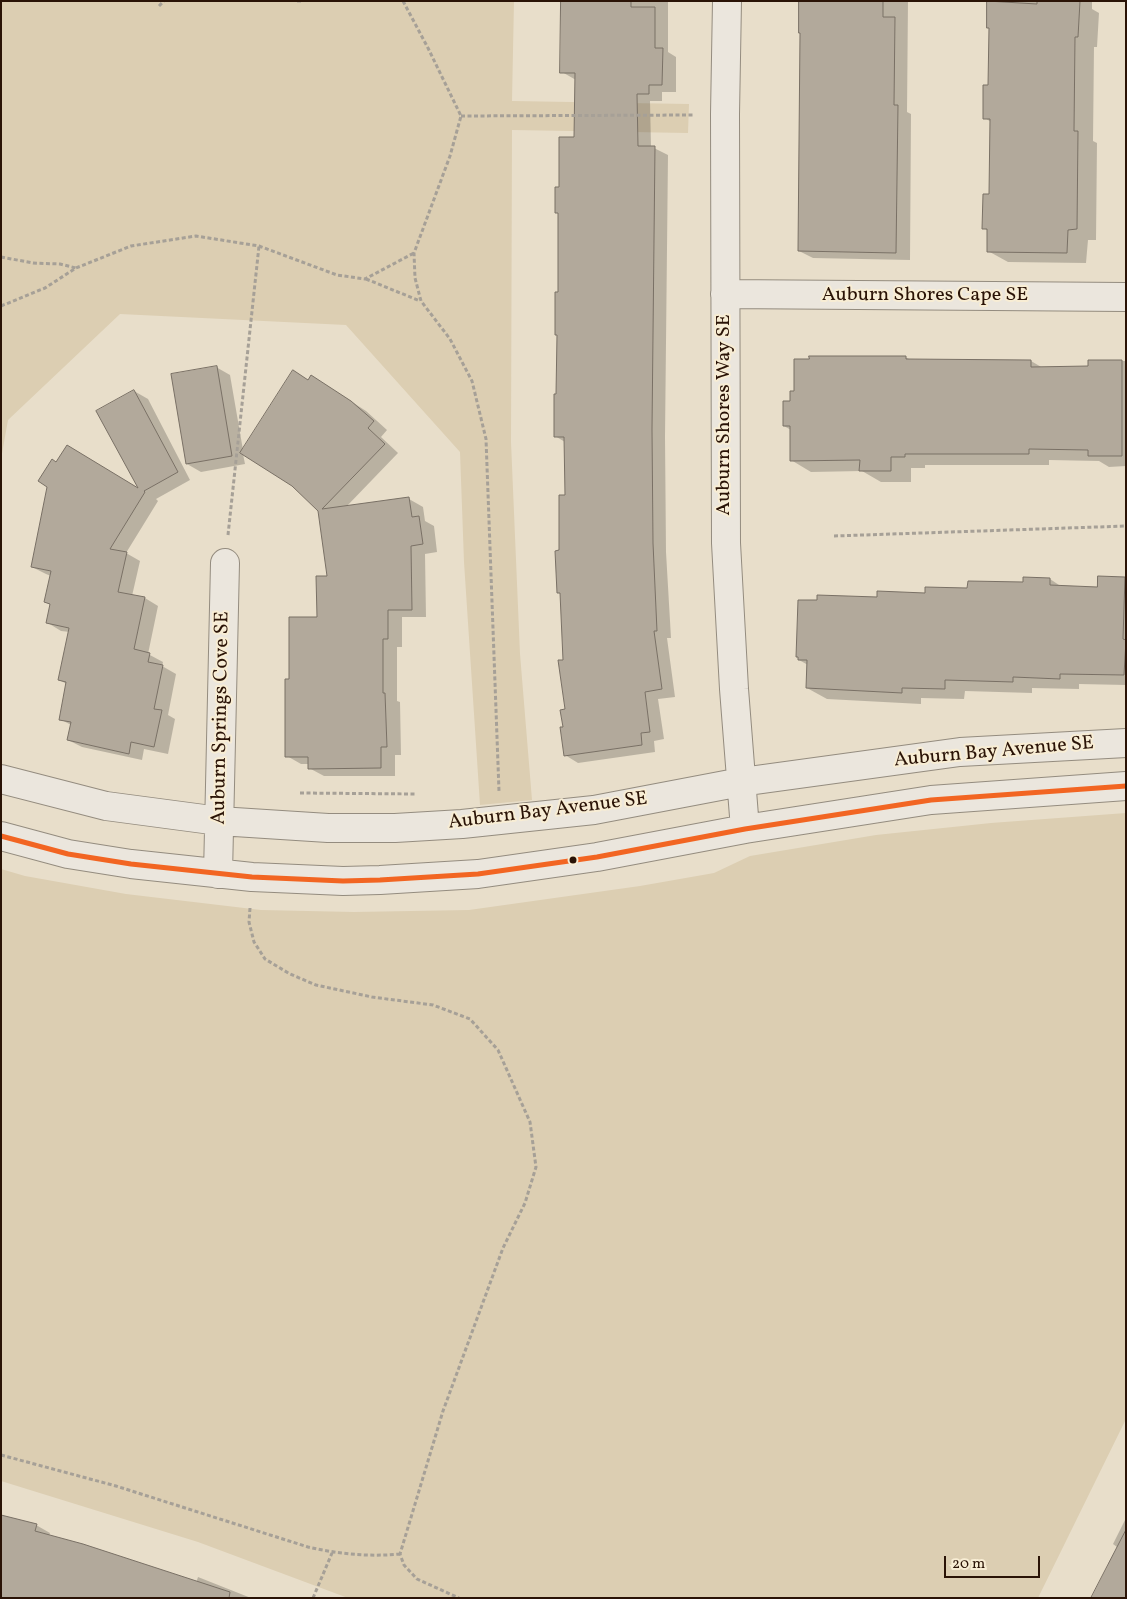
<!DOCTYPE html>
<html>
<head>
<meta charset="utf-8">
<style>
	body { margin:0 }
	#map { position:relative; width:1127px; height:1599px; overflow:hidden; background:#e8deca; font-family:Vollkorn,serif }
	canvas { display:block }
	.frame { position:absolute; inset:0; border:2px solid #2a1306; pointer-events:none }
	.scale { position:absolute; left:944px; top:1556px; width:96px; height:22px; box-sizing:border-box; border:2px solid #2a1306; border-top:0; padding-left:6px; font-size:15px; line-height:18px; white-space:nowrap; color:#2a1306; -webkit-text-stroke:4px #f8edd4; paint-order:stroke }
</style>
</head>
<body>
<div id="map">
<canvas width="1127" height="1599"></canvas>
<div class="frame"></div>
<div class="scale">20 m</div>
</div>
<script>
const context = document.querySelector('canvas').getContext('2d');
context.lineJoin = 'round';
function fillPath(path, color) { context.fillStyle = color; context.fill(path, 'evenodd'); }
function stroke(path, color, width, dash) { context.strokeStyle = color; context.lineWidth = width; context.lineCap = dash ? 'butt' : 'round'; context.setLineDash(dash || []); context.stroke(path); }
function label(font, color, halo, rows, align = 'center') {
  context.font = font + ' Vollkorn,serif'; context.lineWidth = 4; context.setLineDash([]); context.textBaseline = 'middle'; context.strokeStyle = halo; context.fillStyle = color; for (const [text, x, y, turn = 0] of rows) {
    context.save(); context.translate(x, y); context.rotate((+turn || 0) * Math.PI / 180); context.textAlign = isNaN(turn) ? turn : align; if (halo) context.strokeText(text, 0, 0); context.fillText(text, 0, 0); context.restore();
  }
}
fillPath(new Path2D(`
	M 1,1 L 514,1 L 512,101 L 689,104 L 688,133 L 512,130 L 511,442 L 520,654 L 532,800 L 480,805 L 464,562 L 460,452 L 346,325 L 120,314 L 8,420 L 1,459 Z
	M 1126,813 L 1126,1419 L 1038,1598 L 348,1598 L 198,1542 L 1,1481 L 1,869 L 25,876 L 126,894 L 261,910 L 354,912 L 469,910 L 640,886 L 714,873 L 750,856 L 876,835 L 991,823 Z`), '#dcceb2');
fillPath(new Path2D(`
	M 562,1 L 668,1 L 668,52 L 676,57 L 676,92 L 662,92 L 662,101 L 650,101 L 651,147 L 654,148 L 668,155 L 665,437 L 666,552 L 671,638 L 667,638 L 675,697 L 658,699 L 664,739 L 654,741 L 655,752 L 578,763 L 565,755 L 564,729 L 566,710 L 565,661 L 562,594 L 558,592 L 560,552 L 566,496 L 565,442 L 555,436 L 558,395 L 559,214 L 556,212 L 560,188 L 575,139 L 576,80 L 562,72 Z
	M 800,1 L 908,1 L 907,112 L 911,114 L 910,260 L 813,258 L 799,251 L 802,34 Z
	M 988,1 L 1092,1 L 1092,9 L 1099,13 L 1097,47 L 1094,47 L 1093,141 L 1097,143 L 1096,240 L 1088,240 L 1086,263 L 1008,262 L 988,251 L 989,231 L 983,228 L 990,195 L 991,122 L 985,118 L 989,86 L 990,28 Z
	M 905,357 L 911,360 L 1031,361 L 1043,368 L 1089,367 L 1089,361 L 1126,361 L 1126,466 L 1109,467 L 1099,461 L 1049,460 L 1049,465 L 925,465 L 925,468 L 911,468 L 911,482 L 881,482 L 862,471 L 811,472 L 791,460 L 791,430 L 784,426 L 791,402 Z
	M 216,367 L 230,375 L 243,450 L 308,380 L 326,385 L 366,411 L 387,430 L 381,437 L 398,453 L 346,507 L 409,499 L 423,507 L 425,521 L 434,526 L 437,552 L 425,554 L 426,617 L 402,617 L 402,647 L 397,647 L 397,701 L 400,702 L 401,755 L 395,755 L 395,776 L 324,776 L 309,768 L 309,764 L 301,764 L 287,756 L 290,681 L 318,618 L 328,577 L 319,510 L 292,485 L 243,454 L 245,464 L 201,472 L 187,464 Z
	M 134,391 L 148,399 L 190,480 L 156,499 L 158,501 L 126,553 L 140,561 L 132,596 L 145,598 L 158,606 L 148,654 L 163,662 L 162,666 L 176,674 L 168,715 L 175,719 L 168,754 L 144,749 L 142,760 L 82,747 L 68,740 L 71,725 L 60,719 L 67,684 L 59,680 L 70,632 L 61,631 L 48,623 L 51,605 L 45,602 L 51,576 L 46,574 L 32,567 L 141,491 Z
	M 1099,578 L 1126,579 L 1126,685 L 1079,684 L 1079,689 L 1032,688 L 1032,693 L 965,691 L 964,699 L 921,698 L 921,704 L 827,699 L 807,688 L 808,665 L 799,660 L 878,598 L 1024,584 L 1050,579 L 1062,587 L 1099,588 Z
	M 1126,1518 L 1126,1598 L 1108,1564 L 1117,1547 L 1113,1544 Z
	M 36,1525 L 50,1533 L 49,1536 L 196,1583 L 198,1577 L 251,1598 L 1,1598 Z`), '#0003');
const building = new Path2D(`
	M 561,1 L 631,1 L 631,7 L 655,7 L 655,48 L 663,48 L 662,85 L 649,85 L 649,94 L 637,94 L 638,146 L 655,146 L 652,429 L 653,543 L 657,631 L 654,631 L 662,689 L 645,692 L 650,732 L 641,733 L 642,745 L 564,756 L 560,727 L 563,727 L 560,710 L 565,709 L 558,660 L 563,660 L 560,593 L 557,593 L 555,551 L 559,550 L 559,495 L 565,495 L 564,437 L 554,437 L 554,394 L 556,394 L 557,335 L 555,335 L 555,292 L 558,292 L 558,213 L 555,213 L 555,187 L 559,187 L 559,137 L 574,137 L 575,73 L 560,73 Z
	M 799,1 L 883,1 L 883,17 L 895,17 L 894,105 L 898,105 L 896,253 L 798,251 L 800,33 L 799,33 Z
	M 987,1 L 1037,4 L 1037,1 L 1080,1 L 1078,37 L 1075,37 L 1074,131 L 1078,131 L 1077,229 L 1068,230 L 1067,253 L 987,252 L 987,229 L 982,229 L 983,194 L 989,194 L 990,119 L 983,119 L 983,85 L 988,85 L 989,28 L 987,28 Z
	M 809,356 L 906,356 L 906,359 L 1031,360 L 1031,367 L 1088,366 L 1088,360 L 1122,360 L 1122,456 L 1088,456 L 1088,450 L 1029,449 L 1029,454 L 905,454 L 905,457 L 891,457 L 891,471 L 859,471 L 860,460 L 790,461 L 790,426 L 783,426 L 783,401 L 790,401 L 790,391 L 794,391 L 794,359 L 809,359 Z
	M 217,366 L 232,456 L 186,464 L 171,374 Z
	M 293,370 L 308,380 L 311,375 L 351,401 L 374,421 L 368,428 L 385,444 L 322,509 L 409,497 L 412,517 L 419,516 L 423,544 L 411,546 L 412,610 L 388,610 L 388,639 L 383,639 L 383,693 L 385,693 L 387,747 L 381,747 L 381,768 L 308,769 L 308,757 L 285,757 L 285,679 L 289,679 L 289,617 L 317,617 L 316,576 L 327,576 L 318,511 L 292,486 L 240,453 Z
	M 134,390 L 178,472 L 144,491 L 145,492 L 110,549 L 127,552 L 118,592 L 145,597 L 134,649 L 150,653 L 148,662 L 163,665 L 154,709 L 162,710 L 154,747 L 131,742 L 129,754 L 67,740 L 71,722 L 59,720 L 66,682 L 58,680 L 69,628 L 46,623 L 50,604 L 44,602 L 51,571 L 31,567 L 47,487 L 38,481 L 52,459 L 56,462 L 67,445 L 138,488 L 96,411 Z
	M 1098,576 L 1125,577 L 1123,639 L 1126,640 L 1124,675 L 1060,674 L 1060,679 L 1013,677 L 1013,682 L 945,680 L 945,689 L 902,688 L 902,693 L 806,688 L 807,660 L 798,660 L 798,657 L 796,657 L 798,600 L 817,600 L 817,595 L 877,597 L 877,591 L 925,593 L 925,587 L 967,588 L 968,581 L 1023,582 L 1023,577 L 1050,578 L 1050,585 L 1097,587 Z
	M 1,1515 L 37,1524 L 35,1531 L 83,1544 L 230,1592 L 229,1598 L 1,1598 Z
	M 1126,1530 L 1126,1598 L 1091,1598 Z`);
fillPath(building, '#b2a99b');
stroke(building, '#797065', 1);
const minor = new Path2D(`
	M 727,1 L 725,114 L 726,543 L 734,689 L 745,829
	M 725,294 L 1126,297
	M 1,779 L 106,806 L 219,821 L 328,828 L 395,828 L 462,824 L 594,810 L 741,782 L 960,752 L 1126,743
	M 1,836 L 68,854 L 131,864 L 252,877 L 343,881 L 380,880 L 478,874 L 597,857 L 745,829 L 931,800 L 1126,786
	M 218,874 L 225,563`);
stroke(minor, '#948c7f', 30);
stroke(new Path2D(`
	M 297,1 L 303,1
	M 403,1 L 428,48 L 461,116 L 450,156 L 414,253 L 415,278 L 421,301 L 450,339 L 472,381 L 486,439 L 499,791
	M 159,6 L 164,1
	M 461,116 L 695,115
	M 1,257 L 33,263 L 60,264 L 76,268
	M 366,279 L 420,301
	M 1,306 L 45,288 L 76,268 L 131,246 L 196,236 L 259,246 L 337,275 L 365,279 L 414,253
	M 228,535 L 259,246
	M 834,536 L 1126,526
	M 300,793 L 416,794
	M 250,908 L 249,922 L 254,942 L 265,959 L 290,974 L 316,985 L 372,997 L 433,1005 L 470,1019 L 498,1050 L 530,1122 L 536,1167 L 525,1203 L 503,1248 L 443,1411 L 400,1554 L 404,1565 L 417,1579 L 459,1598
	M 1,1455 L 116,1486 L 308,1547 C 338,1554 369,1557 400,1554
	M 313,1598 L 332,1553`), '#a6a097', 3, [4, 2.5]);
stroke(minor, '#ebe6dd', 28);
stroke(new Path2D(`
	M 1,836 L 68,854 L 131,864 L 252,877 L 343,881 L 380,880 L 478,874 L 597,857 L 745,829 L 931,800 L 1126,786`), '#f26522', 5);
for (const [x, y, r, color] of [
	[573,860,4.5,"#2a1306"]
]) { const dot = new Path2D(); dot.arc(x, y, r, 0, 2 * Math.PI); context.fillStyle = color; context.fill(dot); stroke(dot, '#f8edd4', 2); }
label('20px', '#2a1306', '#f8edd4', [
	["Auburn Shores Cape SE",925,296],
	["Auburn Shores Way SE",725,415,-90],
	["Auburn Springs Cove SE",222,718,-89],
	["Auburn Bay Avenue SE",994,753,-5],
	["Auburn Bay Avenue SE",548,812,-7]
]);
</script>
</body>
</html>
